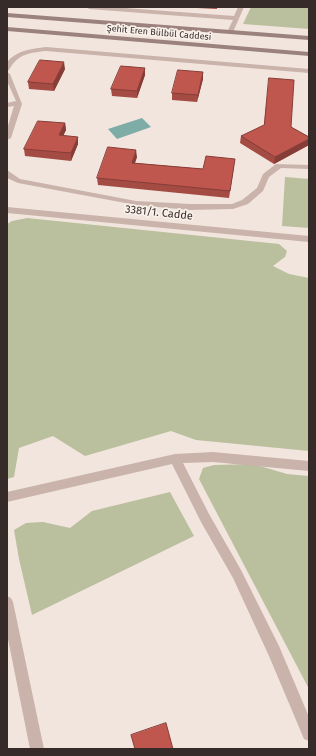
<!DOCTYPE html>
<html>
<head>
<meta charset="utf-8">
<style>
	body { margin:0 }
	#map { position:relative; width:316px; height:756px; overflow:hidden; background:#f1e5de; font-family:"Fira Sans",sans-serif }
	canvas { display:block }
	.frame { position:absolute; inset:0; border:8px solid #362b29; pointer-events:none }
</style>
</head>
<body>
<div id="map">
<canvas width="316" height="756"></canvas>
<div class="frame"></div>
</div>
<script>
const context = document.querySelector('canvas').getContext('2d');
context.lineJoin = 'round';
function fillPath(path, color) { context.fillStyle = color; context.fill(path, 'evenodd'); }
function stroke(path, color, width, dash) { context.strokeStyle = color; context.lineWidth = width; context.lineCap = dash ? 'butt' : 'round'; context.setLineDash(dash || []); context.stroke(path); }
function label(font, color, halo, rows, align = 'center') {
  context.font = font + ' "Fira Sans",sans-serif'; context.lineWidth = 3.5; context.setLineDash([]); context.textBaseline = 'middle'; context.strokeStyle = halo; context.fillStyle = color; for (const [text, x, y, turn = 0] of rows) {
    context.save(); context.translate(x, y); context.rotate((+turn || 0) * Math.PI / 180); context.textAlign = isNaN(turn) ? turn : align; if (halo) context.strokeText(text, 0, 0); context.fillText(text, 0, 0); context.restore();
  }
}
fillPath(new Path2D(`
	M 251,7 L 309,7 L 309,29 L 243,24 Z
	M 285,177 L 309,179 L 309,228 L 282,226 Z
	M 27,218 L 279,244 L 287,251 L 285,257 L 273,266 L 289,274 L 309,278 L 309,451 L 196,440 L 171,431 L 85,456 L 53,436 L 19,448 L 14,477 L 7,479 L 7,224 L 12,221 Z
	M 253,464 L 287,474 L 309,476 L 309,689 L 199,479 L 203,468 L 214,465 Z
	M 170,492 L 194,536 L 32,615 L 19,559 L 14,530 L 26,523 L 43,522 L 70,528 L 92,511 Z`), '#babf9e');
fillPath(new Path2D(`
	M 142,118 L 151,127 L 117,139 L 108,129 Z`), '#7eaca7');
fillPath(new Path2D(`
	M 46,47 L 309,69 L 309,73 L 46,51 C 28,53 18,54 9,70 L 7,71 L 7,62 C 17,50 31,49 46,47 Z
	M 7,72 L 10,74 L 22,104 L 11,138 L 7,140 L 7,129 L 14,106 L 7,107 L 7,103 L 16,101 L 7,81 Z
	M 276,164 L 309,165 L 309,169 L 281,168 L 269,177 L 263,191 L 248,204 L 233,209 L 190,210 L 136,205 L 18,183 L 7,178 L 7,170 L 20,179 L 136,201 L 190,204 L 232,204 L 242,200 L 257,188 L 263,174 Z`), '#c9b3aa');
fillPath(new Path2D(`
	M 86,7 L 111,7 L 234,16 L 238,7 L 244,7 L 233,32 L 230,34 L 227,32 L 233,20 L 89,9 Z
	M 7,207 L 309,236 L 309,242 L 7,213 Z
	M 213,452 L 309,461 L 309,471 L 213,462 L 183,463 L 209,514 L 241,570 L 279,646 L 309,717 L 309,741 L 304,739 L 269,656 L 233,578 L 201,522 L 172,464 L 7,502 L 7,492 L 175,454 Z
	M 7,596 L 11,598 L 13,602 L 44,749 L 30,749 L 7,634 Z`), '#c9b3aa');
fillPath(new Path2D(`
	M 7,13 L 309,36 L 309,40 L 7,17 Z
	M 7,27 L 309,52 L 309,56 L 7,31 Z`), '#9c827c');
fillPath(new Path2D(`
	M 197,7 L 217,7 L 217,9 L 197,8 Z
	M 145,68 L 145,75 L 137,98 L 112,96 L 111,89 Z
	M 65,69 L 54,91 L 29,89 L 28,82 Z
	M 203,72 L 203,79 L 197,102 L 172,100 L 172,93 Z
	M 65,123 L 66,130 L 63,136 L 78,144 L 71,161 L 25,156 L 24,149 Z
	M 291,127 L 309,137 L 309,145 L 274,164 L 240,143 L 241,136 Z
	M 137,157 L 135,163 L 203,169 L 234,166 L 229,198 L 98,185 L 97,178 Z`), '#a44b43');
fillPath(new Path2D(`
	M 64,62 L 65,69 L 54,91 L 53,84 Z
	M 145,68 L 145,75 L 137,98 L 137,91 Z
	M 203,72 L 203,79 L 197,102 L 198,95 Z
	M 65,123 L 66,130 L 60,142 L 59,135 Z
	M 78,137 L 78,144 L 71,161 L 71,153 Z
	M 309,139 L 309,145 L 274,164 L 275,157 Z
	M 136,150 L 137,157 L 132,170 L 132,163 Z`), '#863d37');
const building = new Path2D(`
	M 40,60 L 64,62 L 53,84 L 28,82 Z
	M 121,66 L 145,68 L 137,91 L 111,89 Z
	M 178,70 L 203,72 L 198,95 L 172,93 Z
	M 269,78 L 294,80 L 291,127 L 309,137 L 309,139 L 275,157 L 241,136 L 264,125 Z
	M 38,121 L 65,123 L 59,135 L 78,137 L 71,153 L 24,149 Z
	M 108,147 L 136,150 L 132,163 L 203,169 L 206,156 L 235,159 L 230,191 L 97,178 Z
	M 166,723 L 173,749 L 135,749 L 131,735 Z`);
fillPath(building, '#bf574e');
stroke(building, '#863d37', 1);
label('9px', '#362b29', '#f9f0ea', [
	["Şehit Eren Bülbül Caddesi",159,33,5]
]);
label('11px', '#362b29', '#f9f0ea', [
	["3381/1. Cadde",159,213,6]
]);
</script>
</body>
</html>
